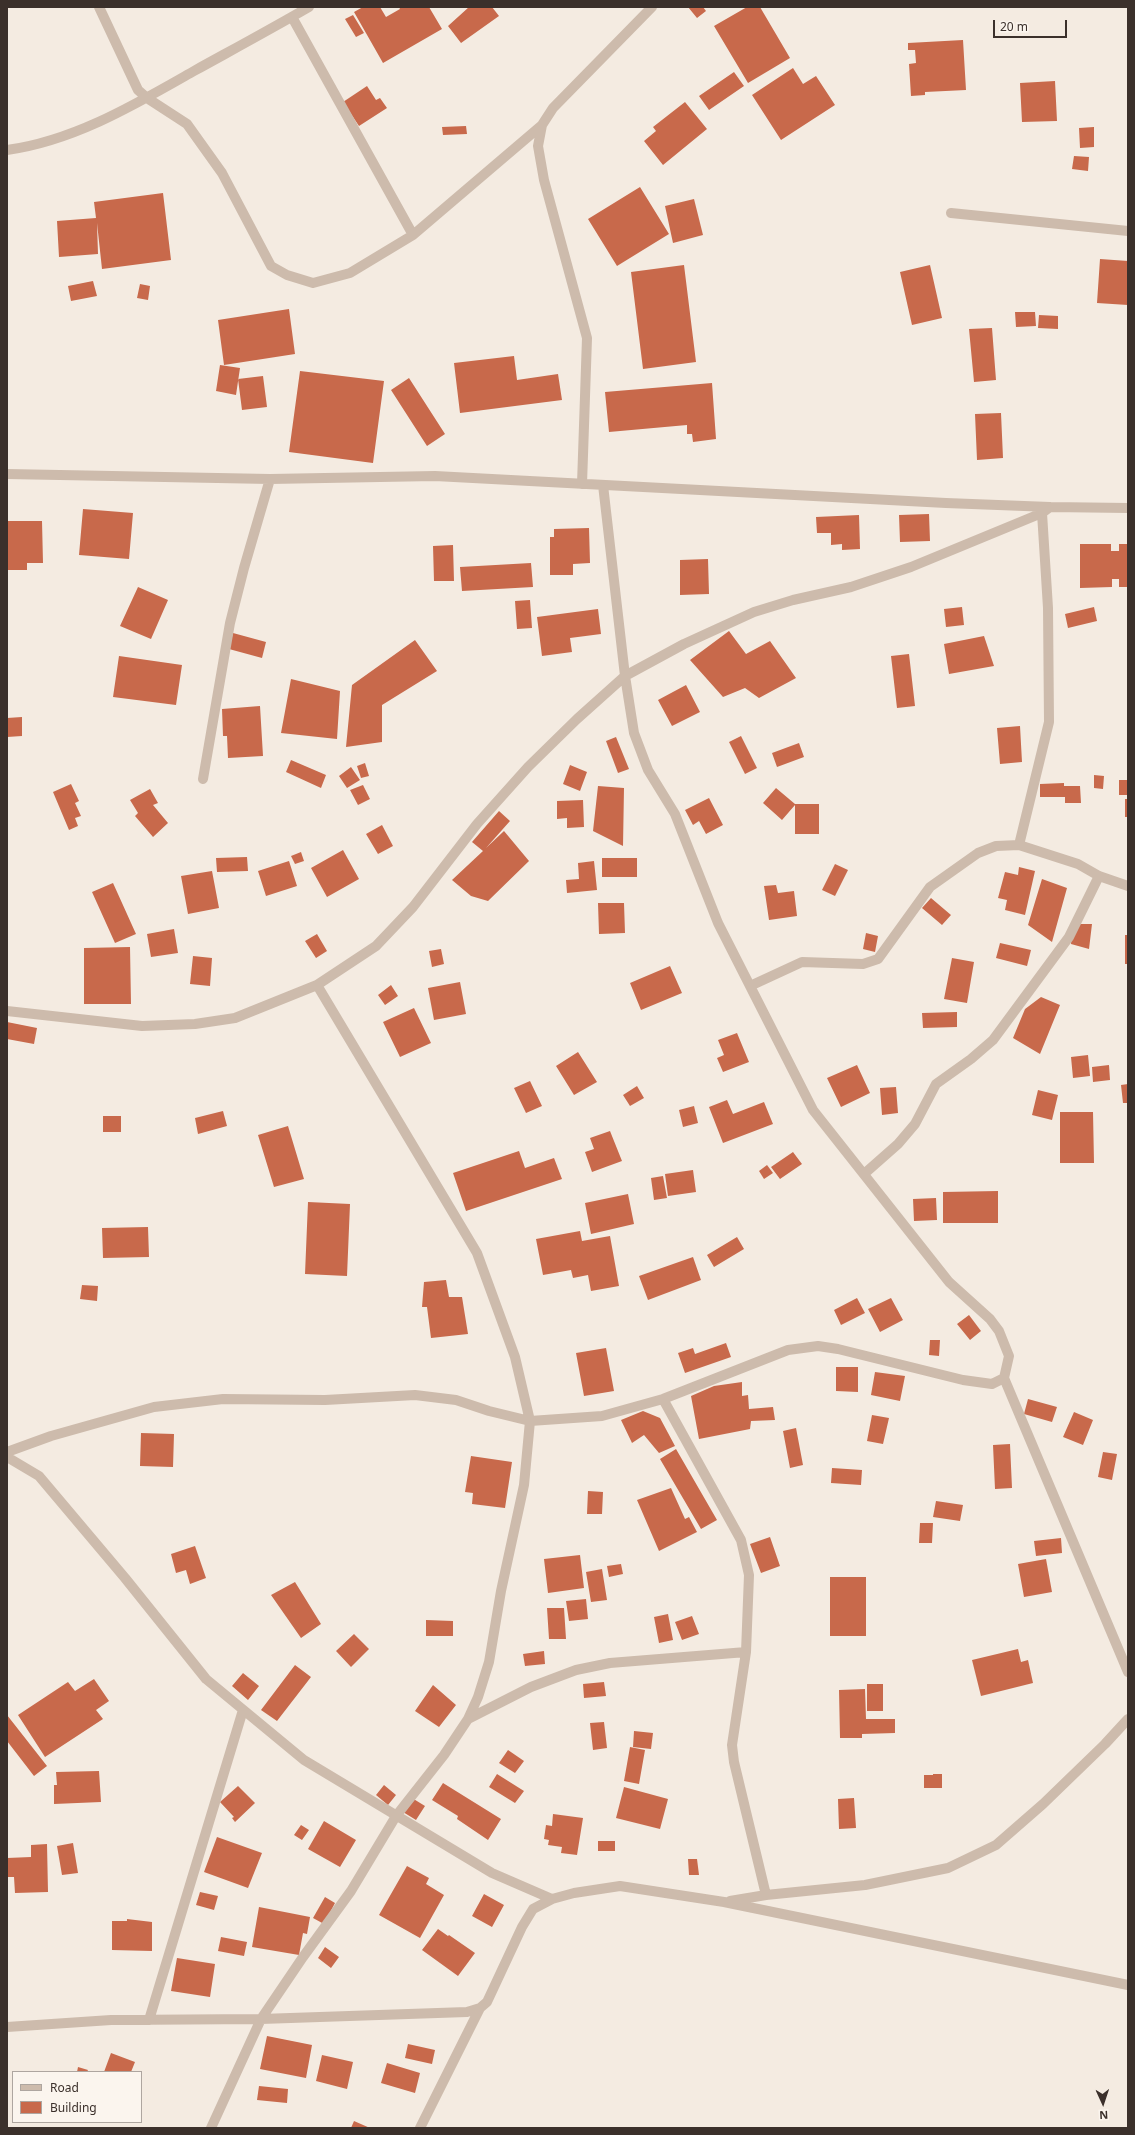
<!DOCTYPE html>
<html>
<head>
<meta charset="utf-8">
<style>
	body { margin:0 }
	#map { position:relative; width:1135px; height:2135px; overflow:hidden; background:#f4ebe1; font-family:"Noto Sans",sans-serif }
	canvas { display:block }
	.frame { position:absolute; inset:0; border:8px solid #3b302b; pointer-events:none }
	.legend { position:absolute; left:12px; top:2071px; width:130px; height:52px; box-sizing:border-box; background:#fbf5ee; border:1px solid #aea6a0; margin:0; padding:5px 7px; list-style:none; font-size:12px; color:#3b302b }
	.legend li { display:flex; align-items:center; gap:8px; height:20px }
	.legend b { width:20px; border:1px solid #aea6a0 }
	.north { position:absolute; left:1083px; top:2083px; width:40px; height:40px; -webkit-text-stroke:3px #fbf5ee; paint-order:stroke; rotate:177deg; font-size:11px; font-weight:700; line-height:16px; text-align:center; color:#3b302b }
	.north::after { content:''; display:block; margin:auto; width:14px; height:18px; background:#3b302b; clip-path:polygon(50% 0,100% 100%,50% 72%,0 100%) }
	.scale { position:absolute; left:993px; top:20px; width:74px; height:18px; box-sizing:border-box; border:2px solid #3b302b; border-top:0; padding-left:5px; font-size:12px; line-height:14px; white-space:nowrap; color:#3b302b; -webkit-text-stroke:3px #fbf5ee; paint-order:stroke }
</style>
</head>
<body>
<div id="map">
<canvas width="1135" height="2135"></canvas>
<div class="frame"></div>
<ul class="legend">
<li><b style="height:5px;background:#cdbbac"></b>Road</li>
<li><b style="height:11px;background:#c8694b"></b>Building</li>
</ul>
<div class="north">N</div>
<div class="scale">20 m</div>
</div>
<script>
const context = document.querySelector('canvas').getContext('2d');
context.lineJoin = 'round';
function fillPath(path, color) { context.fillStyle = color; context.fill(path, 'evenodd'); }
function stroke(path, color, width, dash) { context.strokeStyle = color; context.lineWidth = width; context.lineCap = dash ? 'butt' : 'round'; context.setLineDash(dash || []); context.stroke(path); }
fillPath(new Path2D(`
	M 363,7 L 380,7 L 386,17 L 400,9 L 399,7 L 429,7 L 442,29 L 383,63 L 354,12 Z
	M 469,7 L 492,7 L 499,16 L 461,43 L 448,26 Z
	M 688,7 L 703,7 L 706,11 L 697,18 Z
	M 747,7 L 760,7 L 790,58 L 748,83 L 714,26 Z
	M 353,15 L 364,33 L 356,37 L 345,19 Z
	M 963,40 L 966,90 L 925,92 L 925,95 L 911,96 L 909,64 L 916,63 L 915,50 L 908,50 L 908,43 Z
	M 793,68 L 803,84 L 816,76 L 835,105 L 781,140 L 752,95 Z
	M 734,72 L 744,86 L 709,110 L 699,96 Z
	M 1055,81 L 1057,121 L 1022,122 L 1020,83 Z
	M 367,86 L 376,100 L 380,98 L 387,108 L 359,126 L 343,102 Z
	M 685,102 L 707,129 L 663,165 L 644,141 L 656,131 L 653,127 Z
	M 466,126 L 467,134 L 443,135 L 442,127 Z
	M 1094,127 L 1094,147 L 1080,148 L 1079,128 Z
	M 1074,156 L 1089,157 L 1088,171 L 1072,169 Z
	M 640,187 L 669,234 L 617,266 L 588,219 Z
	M 163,193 L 171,260 L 102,269 L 97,223 L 98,254 L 59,257 L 57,221 L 96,218 L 94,202 Z
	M 694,199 L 703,235 L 673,243 L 665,206 Z
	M 1100,259 L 1128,261 L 1128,305 L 1097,303 Z
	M 684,265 L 696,362 L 643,369 L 631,272 Z
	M 930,265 L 942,318 L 912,325 L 900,272 Z
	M 93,281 L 97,296 L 71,301 L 68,286 Z
	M 140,284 L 150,286 L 148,300 L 137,298 Z
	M 289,309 L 295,354 L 224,365 L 218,320 Z
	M 1015,312 L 1035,312 L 1036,326 L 1016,327 Z
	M 1039,315 L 1058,316 L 1058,329 L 1038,328 Z
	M 992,328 L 996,380 L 974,382 L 969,329 Z
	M 514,356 L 517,380 L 558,374 L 562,400 L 460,413 L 454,363 Z
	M 220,365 L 240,368 L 236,395 L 216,391 Z
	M 300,371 L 384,381 L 373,463 L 289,452 Z
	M 263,376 L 267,407 L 242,410 L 238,379 Z
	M 409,378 L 445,434 L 427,446 L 391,390 Z
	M 712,383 L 716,439 L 693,442 L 692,434 L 687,434 L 687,425 L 609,432 L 605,392 Z
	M 1001,413 L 1003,458 L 977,460 L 975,414 Z
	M 83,509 L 133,513 L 129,559 L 79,555 Z
	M 929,514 L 930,541 L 900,542 L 899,515 Z
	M 859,515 L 860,549 L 842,550 L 842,544 L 831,545 L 831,533 L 817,533 L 816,517 Z
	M 7,521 L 42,521 L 43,563 L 27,563 L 27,570 L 7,570 Z
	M 589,528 L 590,563 L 573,564 L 573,575 L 550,575 L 550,537 L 554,537 L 554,529 Z
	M 1080,544 L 1111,544 L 1111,551 L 1119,551 L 1119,544 L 1128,544 L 1128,587 L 1119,587 L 1119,579 L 1112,579 L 1112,587 L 1080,588 Z
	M 453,545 L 454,581 L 434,581 L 433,546 Z
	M 708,559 L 709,594 L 680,595 L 680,560 Z
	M 531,563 L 533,587 L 462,591 L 460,567 Z
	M 138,587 L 168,600 L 151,639 L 120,626 Z
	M 530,600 L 532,628 L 517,629 L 515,601 Z
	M 962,607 L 964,625 L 946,627 L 944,609 Z
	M 1094,607 L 1097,621 L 1068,628 L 1065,614 Z
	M 598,609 L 601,634 L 570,638 L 572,652 L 542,656 L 537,617 Z
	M 729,631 L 746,654 L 770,641 L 796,678 L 759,698 L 745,688 L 723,697 L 690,660 Z
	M 233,633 L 266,642 L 262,658 L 229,649 Z
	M 984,636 L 994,666 L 949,674 L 944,644 Z
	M 415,640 L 437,671 L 382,705 L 382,742 L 346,747 L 352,685 Z
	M 909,654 L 915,706 L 897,708 L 891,656 Z
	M 119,656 L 182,665 L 176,705 L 113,697 Z
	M 291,679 L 340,691 L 337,739 L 281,733 Z
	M 686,685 L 700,712 L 672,726 L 658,700 Z
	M 260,706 L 263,756 L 228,758 L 227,736 L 223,736 L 222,709 Z
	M 22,717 L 22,736 L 7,737 L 7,718 Z
	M 1020,726 L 1022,762 L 1000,764 L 997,728 Z
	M 741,736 L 757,768 L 745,774 L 729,742 Z
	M 616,737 L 629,769 L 618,773 L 606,741 Z
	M 799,743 L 804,757 L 777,767 L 772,753 Z
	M 291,760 L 326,775 L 321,788 L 286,772 Z
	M 365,763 L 369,776 L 361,778 L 357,766 Z
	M 570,765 L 587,772 L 580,791 L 563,784 Z
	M 351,767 L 360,780 L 347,788 L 339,776 Z
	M 1094,775 L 1104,776 L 1103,789 L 1094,788 Z
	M 1119,780 L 1128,780 L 1128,795 L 1119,795 Z
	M 1064,783 L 1064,786 L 1080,786 L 1081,803 L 1065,803 L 1065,797 L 1040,797 L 1040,784 Z
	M 71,784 L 79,801 L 75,803 L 81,816 L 75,818 L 78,826 L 69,830 L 53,792 Z
	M 363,785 L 370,799 L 358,805 L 350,790 Z
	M 598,786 L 624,788 L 623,846 L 593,831 Z
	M 776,788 L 795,804 L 819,804 L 819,834 L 795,834 L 795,805 L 782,820 L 763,803 Z
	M 150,789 L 158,803 L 153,805 L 168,823 L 153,837 L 135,816 L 138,813 L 130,800 Z
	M 709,798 L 723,825 L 706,834 L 699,821 L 693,825 L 685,810 Z
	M 1125,799 L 1128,799 L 1128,817 L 1125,817 Z
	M 583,800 L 584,827 L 567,828 L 567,818 L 557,819 L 557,801 Z
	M 499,811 L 510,821 L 486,848 L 504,831 L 529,861 L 488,901 L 471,896 L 452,880 L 483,851 L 472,842 Z
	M 382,825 L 393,846 L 378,854 L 366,834 Z
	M 343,850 L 359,879 L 327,897 L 311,868 Z
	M 301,852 L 304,861 L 295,864 L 291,856 Z
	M 247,857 L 248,871 L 217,872 L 216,858 Z
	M 602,858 L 637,858 L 637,877 L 602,877 Z
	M 289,861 L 297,886 L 266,896 L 258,871 Z
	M 594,861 L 597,890 L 567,893 L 566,880 L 579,879 L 578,863 Z
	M 835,864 L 848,870 L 835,896 L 822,890 Z
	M 1019,867 L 1035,871 L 1025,915 L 1005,910 L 1007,900 L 998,898 L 1005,872 L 1018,875 Z
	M 212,871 L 219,908 L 188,914 L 181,876 Z
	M 1042,879 L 1067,888 L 1052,942 L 1028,925 Z
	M 113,883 L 136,934 L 115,943 L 92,892 Z
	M 776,885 L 778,893 L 794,891 L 797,916 L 769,920 L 764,886 Z
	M 931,898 L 951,915 L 942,925 L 922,908 Z
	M 598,903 L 624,903 L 625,933 L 599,934 Z
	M 1072,924 L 1092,924 L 1089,949 L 1071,944 Z
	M 174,929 L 178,953 L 151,957 L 147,934 Z
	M 866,933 L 878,936 L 875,952 L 863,949 Z
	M 317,934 L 327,951 L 316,958 L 305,941 Z
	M 1125,935 L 1128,935 L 1128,964 L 1125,964 Z
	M 1000,943 L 1031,950 L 1027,966 L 996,958 Z
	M 130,947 L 131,1004 L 84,1004 L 84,948 Z
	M 441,949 L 444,964 L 432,967 L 429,951 Z
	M 193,956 L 212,958 L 210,986 L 190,984 Z
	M 952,958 L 974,962 L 967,1003 L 944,999 Z
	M 670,966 L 682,993 L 641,1010 L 630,983 Z
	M 460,982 L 466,1014 L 434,1020 L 428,988 Z
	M 391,985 L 398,996 L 385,1005 L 378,995 Z
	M 1041,997 L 1060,1005 L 1040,1054 L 1013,1038 L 1025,1009 Z
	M 414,1008 L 431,1043 L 400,1057 L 383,1022 Z
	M 957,1012 L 957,1027 L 923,1028 L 922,1013 Z
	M 7,1022 L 37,1028 L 34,1044 L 7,1039 Z
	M 737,1033 L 749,1062 L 723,1072 L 717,1058 L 724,1055 L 718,1040 Z
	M 578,1052 L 597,1082 L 574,1095 L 556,1066 Z
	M 1088,1055 L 1090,1076 L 1073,1078 L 1071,1057 Z
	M 857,1065 L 870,1093 L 841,1107 L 827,1078 Z
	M 1109,1065 L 1110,1080 L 1093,1082 L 1092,1067 Z
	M 530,1081 L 542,1106 L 526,1113 L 514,1088 Z
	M 1128,1084 L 1128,1103 L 1123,1103 L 1121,1085 Z
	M 637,1086 L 644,1098 L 630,1106 L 623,1095 Z
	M 896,1087 L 898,1113 L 882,1115 L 880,1088 Z
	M 1038,1090 L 1058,1095 L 1052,1120 L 1032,1115 Z
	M 727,1100 L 733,1114 L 764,1102 L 773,1124 L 723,1143 L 709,1107 Z
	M 694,1106 L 698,1123 L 683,1127 L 679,1110 Z
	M 223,1111 L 227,1126 L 198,1134 L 195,1118 Z
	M 1060,1112 L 1093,1112 L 1094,1163 L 1060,1163 Z
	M 103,1116 L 121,1116 L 121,1132 L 103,1132 Z
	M 288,1126 L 304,1179 L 274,1187 L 258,1135 Z
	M 610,1131 L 622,1161 L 592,1172 L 585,1152 L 594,1149 L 590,1138 Z
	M 519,1151 L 525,1168 L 554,1158 L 562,1179 L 466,1211 L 453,1173 Z
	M 793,1152 L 802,1164 L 780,1179 L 771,1167 Z
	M 767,1165 L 773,1173 L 764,1179 L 759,1171 Z
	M 693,1170 L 696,1192 L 668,1196 L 665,1174 Z
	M 663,1176 L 667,1198 L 654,1200 L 651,1178 Z
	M 998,1191 L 998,1223 L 943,1223 L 943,1192 Z
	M 628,1194 L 634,1224 L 591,1234 L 585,1203 Z
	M 936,1198 L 937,1220 L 914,1221 L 913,1199 Z
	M 308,1202 L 350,1204 L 347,1276 L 305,1274 Z
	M 148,1227 L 149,1257 L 103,1258 L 102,1228 Z
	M 580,1231 L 582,1241 L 610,1236 L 619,1286 L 591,1291 L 588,1275 L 573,1278 L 571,1270 L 543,1275 L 536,1239 Z
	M 737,1237 L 744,1249 L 714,1267 L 707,1255 Z
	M 693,1257 L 701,1280 L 648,1300 L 639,1276 Z
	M 446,1280 L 449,1297 L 462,1297 L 468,1334 L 431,1338 L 427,1307 L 422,1307 L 424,1282 Z
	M 82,1285 L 98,1286 L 97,1301 L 80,1299 Z
	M 857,1298 L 865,1313 L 841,1325 L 834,1310 Z
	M 891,1298 L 903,1320 L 880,1332 L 868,1309 Z
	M 969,1315 L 981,1331 L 970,1340 L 957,1324 Z
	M 930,1340 L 940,1340 L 939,1356 L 929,1355 Z
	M 726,1343 L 731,1357 L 685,1373 L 678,1353 L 693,1348 L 695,1354 Z
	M 606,1348 L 614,1391 L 584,1396 L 576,1353 Z
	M 836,1367 L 858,1367 L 858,1392 L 836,1391 Z
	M 875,1372 L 905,1376 L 900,1401 L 871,1395 Z
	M 742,1382 L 742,1396 L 748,1395 L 749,1409 L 773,1407 L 775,1420 L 751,1421 L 750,1429 L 699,1439 L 691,1396 L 714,1386 Z
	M 1028,1399 L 1057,1407 L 1052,1422 L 1024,1414 Z
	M 643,1411 L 660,1418 L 675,1446 L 659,1453 L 644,1435 L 632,1443 L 621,1420 Z
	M 1074,1412 L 1093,1420 L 1083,1445 L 1063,1437 Z
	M 872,1415 L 889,1418 L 883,1444 L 867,1441 Z
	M 796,1428 L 803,1465 L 790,1468 L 783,1431 Z
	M 141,1433 L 174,1434 L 173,1467 L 140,1466 Z
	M 1010,1444 L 1012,1488 L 995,1489 L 993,1445 Z
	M 676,1449 L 717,1520 L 701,1529 L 660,1459 Z
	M 1103,1452 L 1117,1454 L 1112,1480 L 1098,1477 Z
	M 471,1456 L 512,1462 L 505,1508 L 472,1504 L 473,1493 L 465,1492 Z
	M 832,1468 L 862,1470 L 861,1485 L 831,1483 Z
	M 671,1488 L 685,1519 L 689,1517 L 697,1532 L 659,1551 L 637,1500 Z
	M 588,1491 L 603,1492 L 602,1514 L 587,1514 Z
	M 936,1501 L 963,1505 L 960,1521 L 933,1517 Z
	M 920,1523 L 933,1523 L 932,1543 L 919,1543 Z
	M 770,1537 L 780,1566 L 761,1573 L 750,1544 Z
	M 1061,1538 L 1062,1553 L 1036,1556 L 1034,1541 Z
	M 195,1546 L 206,1578 L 190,1584 L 186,1570 L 176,1573 L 171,1554 Z
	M 580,1555 L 584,1588 L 548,1593 L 544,1559 Z
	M 1046,1559 L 1052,1592 L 1024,1597 L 1018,1564 Z
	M 621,1564 L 623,1574 L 609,1577 L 607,1566 Z
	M 602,1569 L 607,1600 L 591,1602 L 586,1572 Z
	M 830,1577 L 866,1577 L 866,1636 L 830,1636 Z
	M 295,1582 L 321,1624 L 301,1638 L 271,1595 Z
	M 586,1599 L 588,1619 L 569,1621 L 566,1601 Z
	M 547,1608 L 564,1608 L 566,1639 L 549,1639 Z
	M 668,1614 L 673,1640 L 659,1643 L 654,1617 Z
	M 692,1616 L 699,1634 L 682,1640 L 675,1622 Z
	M 426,1620 L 453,1621 L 453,1636 L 426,1636 Z
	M 354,1634 L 369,1649 L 351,1667 L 336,1651 Z
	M 1018,1649 L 1021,1662 L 1028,1660 L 1033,1683 L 981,1696 L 972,1660 Z
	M 544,1651 L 545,1664 L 525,1666 L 523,1654 Z
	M 295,1665 L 311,1677 L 277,1721 L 261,1710 Z
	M 243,1673 L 259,1686 L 248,1700 L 232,1686 Z
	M 94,1679 L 109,1701 L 96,1710 L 103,1719 L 45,1757 L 18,1715 L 68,1682 L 75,1691 Z
	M 604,1682 L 606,1696 L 584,1698 L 583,1684 Z
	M 867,1684 L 883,1684 L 883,1711 L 867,1711 Z
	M 433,1685 L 456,1705 L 439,1727 L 415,1711 Z
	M 865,1689 L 866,1719 L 895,1719 L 895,1733 L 862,1734 L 862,1738 L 840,1738 L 839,1690 Z
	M 7,1715 L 47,1766 L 34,1776 L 7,1741 Z
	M 604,1722 L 607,1748 L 593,1750 L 590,1723 Z
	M 634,1731 L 653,1733 L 651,1749 L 633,1747 Z
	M 630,1747 L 645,1750 L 639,1784 L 624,1781 Z
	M 508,1750 L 524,1761 L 515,1773 L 499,1763 Z
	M 99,1771 L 101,1802 L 54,1804 L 54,1785 L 57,1785 L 56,1772 Z
	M 497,1774 L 524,1791 L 515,1803 L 489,1787 Z
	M 933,1774 L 942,1774 L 942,1788 L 924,1788 L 924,1775 L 933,1775 Z
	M 443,1783 L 501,1819 L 488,1840 L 457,1819 L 458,1816 L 432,1800 Z
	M 384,1785 L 396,1795 L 388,1805 L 376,1795 Z
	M 238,1786 L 255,1803 L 235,1822 L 232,1818 L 234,1817 L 220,1802 Z
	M 624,1787 L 668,1799 L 660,1829 L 616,1818 Z
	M 412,1798 L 425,1806 L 416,1820 L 403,1812 Z
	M 854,1798 L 856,1828 L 839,1829 L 838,1799 Z
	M 553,1814 L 583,1818 L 577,1855 L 561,1853 L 562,1847 L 548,1845 L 549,1840 L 544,1839 L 546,1825 L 552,1826 Z
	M 324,1821 L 356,1840 L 340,1867 L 308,1849 Z
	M 301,1825 L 309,1830 L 302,1840 L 294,1835 Z
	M 217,1837 L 262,1853 L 248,1888 L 204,1872 Z
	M 598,1841 L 615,1841 L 615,1851 L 598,1851 Z
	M 73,1843 L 78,1873 L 62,1875 L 57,1846 Z
	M 47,1844 L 48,1892 L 15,1893 L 14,1877 L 7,1877 L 7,1858 L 31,1857 L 31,1845 Z
	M 688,1859 L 697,1859 L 699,1875 L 689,1875 Z
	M 407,1866 L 429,1878 L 426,1884 L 444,1895 L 420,1938 L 379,1915 Z
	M 200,1892 L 218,1896 L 214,1910 L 196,1905 Z
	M 484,1894 L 504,1905 L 492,1927 L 472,1916 Z
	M 325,1897 L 335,1903 L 324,1924 L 313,1918 Z
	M 259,1907 L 310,1917 L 307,1934 L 303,1933 L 299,1955 L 252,1947 Z
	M 127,1919 L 152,1922 L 152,1951 L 112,1950 L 112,1921 L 127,1921 Z
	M 438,1929 L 448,1936 L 449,1935 L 475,1953 L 458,1976 L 422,1950 Z
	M 221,1937 L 247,1942 L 244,1956 L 218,1951 Z
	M 325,1947 L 339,1957 L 331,1968 L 318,1958 Z
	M 177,1958 L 215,1964 L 210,1997 L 171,1991 Z
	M 267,2036 L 312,2045 L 306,2078 L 260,2069 Z
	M 408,2044 L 435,2050 L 432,2064 L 405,2058 Z
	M 111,2053 L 135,2062 L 131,2072 L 104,2072 Z
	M 322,2055 L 353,2062 L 347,2089 L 316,2081 Z
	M 387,2063 L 420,2073 L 415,2093 L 381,2083 Z
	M 78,2067 L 88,2070 L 87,2072 L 77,2072 Z
	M 259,2086 L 288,2089 L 287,2103 L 257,2100 Z
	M 354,2121 L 370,2128 L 351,2128 Z`), '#c8694b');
stroke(new Path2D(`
	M 99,7 L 138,90 L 147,98 L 187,124 L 222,173 L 271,266 L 287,275 L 313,283 L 350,273 L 413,235 L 542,125
	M 292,17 L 413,235
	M 7,150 C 74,141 136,104 194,71 C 232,50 271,29 309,7
	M 951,213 L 1128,231
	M 7,474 L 270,479 L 435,476 L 946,503 L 1050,507 L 1128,508
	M 582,484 L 587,338 L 544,180 L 538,146 L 542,125 L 553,108 L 652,7
	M 603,485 L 625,676 L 634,733 L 648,770 L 675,814 L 718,923 L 813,1110 L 949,1282 L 990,1319 L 999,1331 L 1009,1356 L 1004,1378 L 1128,1672
	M 203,779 L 230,623 L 244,568 L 270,479
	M 1019,845 L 1049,722 L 1048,608 L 1042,513
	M 750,986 L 802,962 L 863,964 L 878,959 L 930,887 L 978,853 L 996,846 L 1019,845 L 1078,864 L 1099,876 L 1128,886
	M 7,1011 L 142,1026 L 195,1024 L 235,1018 L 317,985 L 376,946 L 413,907 L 477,824 L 528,767 L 577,719 L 625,676 L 684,644 L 754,612 L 793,600 L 851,587 L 911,567 L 1042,513 L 1050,507
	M 864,1174 L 898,1144 L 915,1124 L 936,1084 L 971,1059 L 993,1040 L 1069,937 L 1099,876
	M 663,1399 L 741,1540 L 749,1575 L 746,1652 L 732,1745 L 734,1762 L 766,1895
	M 7,1452 L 51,1436 L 154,1407 L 223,1399 L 325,1400 L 415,1395 L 456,1400 L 489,1411 L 530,1421 L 602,1416 L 663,1399 L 788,1350 L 818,1346 L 838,1349 L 963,1380 L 992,1384 L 1004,1378
	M 7,1457 L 39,1476 L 125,1578 L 206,1679 L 304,1760 L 492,1873 L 552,1899
	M 468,1719 L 531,1687 L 576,1670 L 610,1663 L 746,1652
	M 730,1901 L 766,1895 L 865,1885 L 948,1868 L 996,1845 L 1043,1804 L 1105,1744 L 1128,1719
	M 149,2020 L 243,1710
	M 7,2027 L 111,2020 L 261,2019 L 467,2012 L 480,2008 L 487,2002 L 522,1927 L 533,1909 L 552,1899 L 574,1893 L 620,1886 L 724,1902 L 1128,1985
	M 211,2128 L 261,2019 L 303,1957 L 351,1891 L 396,1816 L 444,1755 L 468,1719 L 478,1697 L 489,1662 L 501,1591 L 524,1485 L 530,1421 L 515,1357 L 477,1253 L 317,985
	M 420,2128 L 480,2008`), '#cdbbac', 10);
</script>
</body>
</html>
